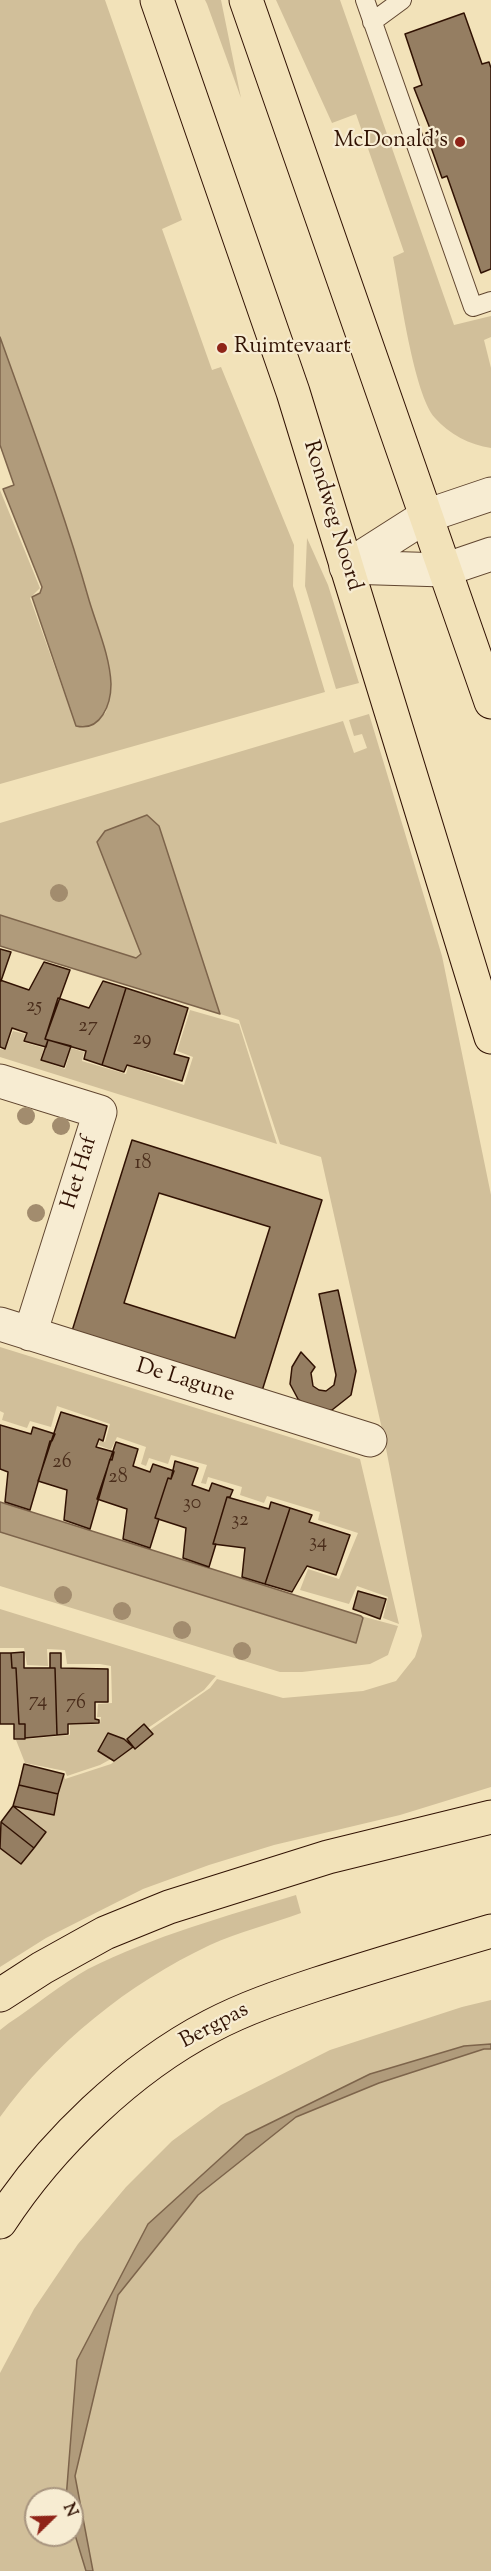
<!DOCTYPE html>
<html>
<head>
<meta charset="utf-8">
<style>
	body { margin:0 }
	#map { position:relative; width:491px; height:2571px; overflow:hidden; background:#f2e2b9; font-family:"Sorts Mill Goudy",serif }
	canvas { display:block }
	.north { position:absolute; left:24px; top:2487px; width:60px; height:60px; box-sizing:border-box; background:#f7ecd2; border:2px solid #a8957f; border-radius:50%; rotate:67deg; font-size:16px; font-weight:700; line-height:24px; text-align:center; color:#311203 }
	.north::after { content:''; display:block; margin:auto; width:21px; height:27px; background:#8f2418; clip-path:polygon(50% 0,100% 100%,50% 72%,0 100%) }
</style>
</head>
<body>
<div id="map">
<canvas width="491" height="2571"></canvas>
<div class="north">N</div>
</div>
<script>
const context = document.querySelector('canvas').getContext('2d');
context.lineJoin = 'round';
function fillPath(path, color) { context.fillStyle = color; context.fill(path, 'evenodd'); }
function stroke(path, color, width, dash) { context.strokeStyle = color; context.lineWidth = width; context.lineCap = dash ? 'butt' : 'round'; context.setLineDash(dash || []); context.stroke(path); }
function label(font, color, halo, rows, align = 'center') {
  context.font = font + ' "Sorts Mill Goudy",serif'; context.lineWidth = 4.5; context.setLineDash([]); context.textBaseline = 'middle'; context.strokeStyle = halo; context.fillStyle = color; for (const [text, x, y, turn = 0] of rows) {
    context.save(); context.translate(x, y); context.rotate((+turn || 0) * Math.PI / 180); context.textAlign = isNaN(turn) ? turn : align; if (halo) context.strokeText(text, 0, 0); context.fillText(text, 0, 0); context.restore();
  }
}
fillPath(new Path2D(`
	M 0,0 L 105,0 L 182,220 L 162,229 L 212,370 L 221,367 L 294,545 L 293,586 L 325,692 L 0,784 L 0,490 L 40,588 L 30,598 L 76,726 L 85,727 L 99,720 L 106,712 L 111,684 L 107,661 L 77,558 L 0,337 Z
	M 205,0 L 221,0 L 241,98 L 207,4 Z
	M 276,0 L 340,0 L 454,325 L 491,316 L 491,337 L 484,340 L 491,368 L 491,448 C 470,445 449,434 435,418 C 414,395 400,291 393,257 L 404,252 L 356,114 L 332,123 Z
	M 307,538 L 328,585 L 359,683 L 336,689 L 305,586 Z
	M 369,714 L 442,956 L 491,1195 L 491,1787 L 400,1815 L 274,1845 L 209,1865 L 143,1889 L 46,1938 L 0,1967 L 0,1848 L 21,1864 L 46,1832 L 13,1806 L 54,1815 L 64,1774 L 65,1779 L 111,1764 L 133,1747 L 100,1765 L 67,1776 L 65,1771 L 25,1763 L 16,1740 L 70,1735 L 70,1725 L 100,1724 L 101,1717 L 97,1717 L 98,1704 L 112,1703 L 111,1666 L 100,1664 L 67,1664 L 65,1650 L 47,1649 L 48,1666 L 27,1665 L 24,1648 L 0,1648 L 0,1609 L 216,1676 L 204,1690 L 145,1730 L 144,1734 L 210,1688 L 217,1679 L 283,1698 L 363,1691 L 396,1681 L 415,1657 L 422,1636 L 384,1438 L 321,1157 L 280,1144 L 239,1020 L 220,1014 L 159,826 L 97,842 L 141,954 L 136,958 L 0,915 L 0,823 L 343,721 L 354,753 L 367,748 L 362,734 L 354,736 L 349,720 Z
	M 190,1010 L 239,1024 L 277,1144 L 0,1057 L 0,1049 L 5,1050 L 13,1031 L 25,1034 L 23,1042 L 44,1048 L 40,1060 L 65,1069 L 71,1048 L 84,1052 L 82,1061 L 126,1074 L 128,1066 L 184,1085 L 193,1057 L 177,1051 Z
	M 0,1347 L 360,1459 L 399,1624 L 383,1618 L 388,1597 L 357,1586 L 349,1604 L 300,1590 L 308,1569 L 339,1579 L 358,1533 L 318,1520 L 320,1512 L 267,1496 L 264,1503 L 240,1495 L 242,1487 L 208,1477 L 206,1484 L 201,1483 L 207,1465 L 171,1455 L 168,1464 L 149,1458 L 146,1466 L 141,1464 L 146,1447 L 117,1437 L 111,1450 L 98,1445 L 100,1441 L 105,1442 L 110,1424 L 57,1406 L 51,1427 L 30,1421 L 27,1428 L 2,1420 L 4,1413 L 0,1411 Z
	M 0,1532 L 355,1643 L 363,1618 L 361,1616 L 398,1626 L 388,1655 L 370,1664 L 302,1672 L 280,1672 L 0,1586 Z
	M 296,1895 L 301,1913 C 271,1924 239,1932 210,1945 C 129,1983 53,2044 0,2117 L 0,2030 L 9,2023 C 35,2006 61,1984 88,1969 C 154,1936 226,1916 296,1895 Z
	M 491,2000 L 491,2571 L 0,2571 L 0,2373 L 34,2309 L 78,2244 L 126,2187 L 172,2141 L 221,2105 L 330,2050 L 462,2007 ZM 36,2499 L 72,2499 L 72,2535 L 36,2535 Z`), '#d1bf9a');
const water = new Path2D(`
	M 0,337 C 31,424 64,511 89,600 C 97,627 110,656 111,684 C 111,704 101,732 76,726 L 32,597 L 40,593 L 42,587 L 3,489 L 14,485 L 0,445 Z
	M 147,815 L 159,826 L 220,1014 L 0,946 L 0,915 L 136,958 L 141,954 L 97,842 L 105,831 Z
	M 0,1502 L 361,1616 L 363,1618 L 356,1643 L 0,1532 Z
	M 491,2044 L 491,2049 L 484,2049 L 379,2083 L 296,2117 L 198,2195 L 118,2295 L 75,2476 L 93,2571 L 86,2571 L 72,2525 L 72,2499 L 66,2499 L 77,2360 L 148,2224 L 246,2135 L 370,2074 L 464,2046 Z`);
fillPath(water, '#b09b7b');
stroke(water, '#7d644b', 1.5);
const building = new Path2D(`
	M 464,13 L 482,64 L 489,62 L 491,68 L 491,269 L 481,273 L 447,176 L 442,178 L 426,133 L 431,131 L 414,88 L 422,85 L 405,34 Z
	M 0,949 L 11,952 L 1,981 L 0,980 Z
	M 44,962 L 70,970 L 45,1039 L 48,1040 L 46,1047 L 24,1041 L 27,1033 L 12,1028 L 5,1049 L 0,1047 L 0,980 L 29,990 Z
	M 103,981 L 126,988 L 102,1065 L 84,1059 L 86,1051 L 45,1039 L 58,998 L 89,1008 Z
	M 126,988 L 188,1008 L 174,1054 L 189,1058 L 182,1081 L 127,1065 L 124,1072 L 102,1065 Z
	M 48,1040 L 71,1046 L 64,1067 L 41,1060 Z
	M 132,1140 L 322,1200 L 262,1391 L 72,1331 ZM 159,1193 L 270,1227 L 235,1338 L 124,1303 Z
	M 338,1290 L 356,1371 L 351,1395 L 332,1410 L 312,1409 L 298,1399 L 290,1384 L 292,1367 L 301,1352 L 315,1367 L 311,1373 L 313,1386 L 319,1390 L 326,1391 L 334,1385 L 336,1375 L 319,1294 Z
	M 61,1412 L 107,1426 L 103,1441 L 99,1439 L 96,1447 L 114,1452 L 112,1460 L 110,1459 L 90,1529 L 64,1520 L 67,1490 L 38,1481 Z
	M 0,1425 L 31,1434 L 33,1427 L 55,1434 L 52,1441 L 50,1441 L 30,1510 L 5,1502 L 8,1472 L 0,1469 Z
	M 116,1442 L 138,1449 L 133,1466 L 150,1472 L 153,1464 L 174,1471 L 171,1479 L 168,1478 L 155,1518 L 159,1519 L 150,1548 L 123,1539 L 127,1509 L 97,1499 Z
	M 175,1461 L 198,1468 L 192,1485 L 209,1491 L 212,1483 L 233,1490 L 230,1497 L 227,1497 L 213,1544 L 216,1544 L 209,1567 L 183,1558 L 186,1528 L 155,1518 L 168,1478 L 171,1479 Z
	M 227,1497 L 269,1509 L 271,1502 L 290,1508 L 265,1584 L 242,1577 L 245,1548 L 213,1544 Z
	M 290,1508 L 312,1515 L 309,1522 L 350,1535 L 336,1575 L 307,1566 L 292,1592 L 265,1584 Z
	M 358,1591 L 386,1599 L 380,1619 L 353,1609 Z
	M 24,1652 L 24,1668 L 55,1668 L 57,1735 L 25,1738 L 25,1724 L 19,1724 L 16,1668 L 12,1668 L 11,1653 Z
	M 0,1653 L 11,1653 L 12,1668 L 16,1668 L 19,1724 L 25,1724 L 25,1739 L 14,1739 L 14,1724 L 0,1724 Z
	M 50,1653 L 61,1653 L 61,1668 L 108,1669 L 108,1702 L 95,1702 L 95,1719 L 99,1720 L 99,1723 L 68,1724 L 68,1734 L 57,1735 L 55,1668 L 50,1668 Z
	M 144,1724 L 153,1734 L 135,1749 L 127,1739 Z
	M 108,1733 L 124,1739 L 133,1747 L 114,1761 L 98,1751 Z
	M 24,1764 L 64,1774 L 58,1794 L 19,1785 Z
	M 19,1785 L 58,1794 L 54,1815 L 13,1806 Z
	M 13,1806 L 46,1832 L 34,1848 L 1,1822 Z
	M 1,1822 L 34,1848 L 21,1864 L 0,1848 Z`);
fillPath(building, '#957e62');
stroke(building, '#311203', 1.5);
const service = new Path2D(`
	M 365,0 L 473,307 L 491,301
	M 372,22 L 402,0`);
const minor = new Path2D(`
	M 346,567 L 426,516 L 491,494
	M 346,567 L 444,570 L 491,554
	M 0,1081 L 100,1112 L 30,1334
	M 0,1324 L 370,1440`);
const primary = new Path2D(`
	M 157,0 L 293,392 L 491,1037
	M 246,0 L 491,702
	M 0,1995 L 42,1968 L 105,1933 L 169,1907 L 328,1857 L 491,1817
	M 0,2222 C 50,2145 130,2068 211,2026 C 245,2008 281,1996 317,1984 C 375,1965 433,1948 491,1931`);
stroke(service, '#614630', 20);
stroke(minor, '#614630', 35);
stroke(primary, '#311203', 35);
stroke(service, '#f7ecd2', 18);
stroke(minor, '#f7ecd2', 33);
stroke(primary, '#f2e2b9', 33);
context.fillStyle = '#a28c6e';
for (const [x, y] of [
	[59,893],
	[26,1116],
	[61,1126],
	[36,1213],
	[63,1595],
	[122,1611],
	[182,1630],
	[242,1651]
]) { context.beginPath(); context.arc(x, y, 9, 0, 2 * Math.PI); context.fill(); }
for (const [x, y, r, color] of [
	[460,142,6,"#8f2418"],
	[222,348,6,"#8f2418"]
]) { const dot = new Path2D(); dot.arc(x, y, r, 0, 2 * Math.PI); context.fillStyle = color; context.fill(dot); stroke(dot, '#f7ecd2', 2); }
label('20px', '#4a2d1b', null, [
	["25",34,1008],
	["27",88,1028],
	["29",142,1041],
	["18",143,1165],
	["26",62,1464],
	["28",118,1479],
	["30",192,1505],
	["32",240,1522],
	["34",318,1544],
	["74",38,1703],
	["76",76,1705]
]);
label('22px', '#311203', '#f7ecd2', [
	["McDonald's",448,142],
	["Ruimtevaart",234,348,"left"]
], 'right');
label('22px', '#311203', '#f7ecd2', [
	["Rondweg Noord",331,516,73],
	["Het Haf",81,1173,-73],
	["De Lagune",185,1382,17],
	["Bergpas",215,2027,-28]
]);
</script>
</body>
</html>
